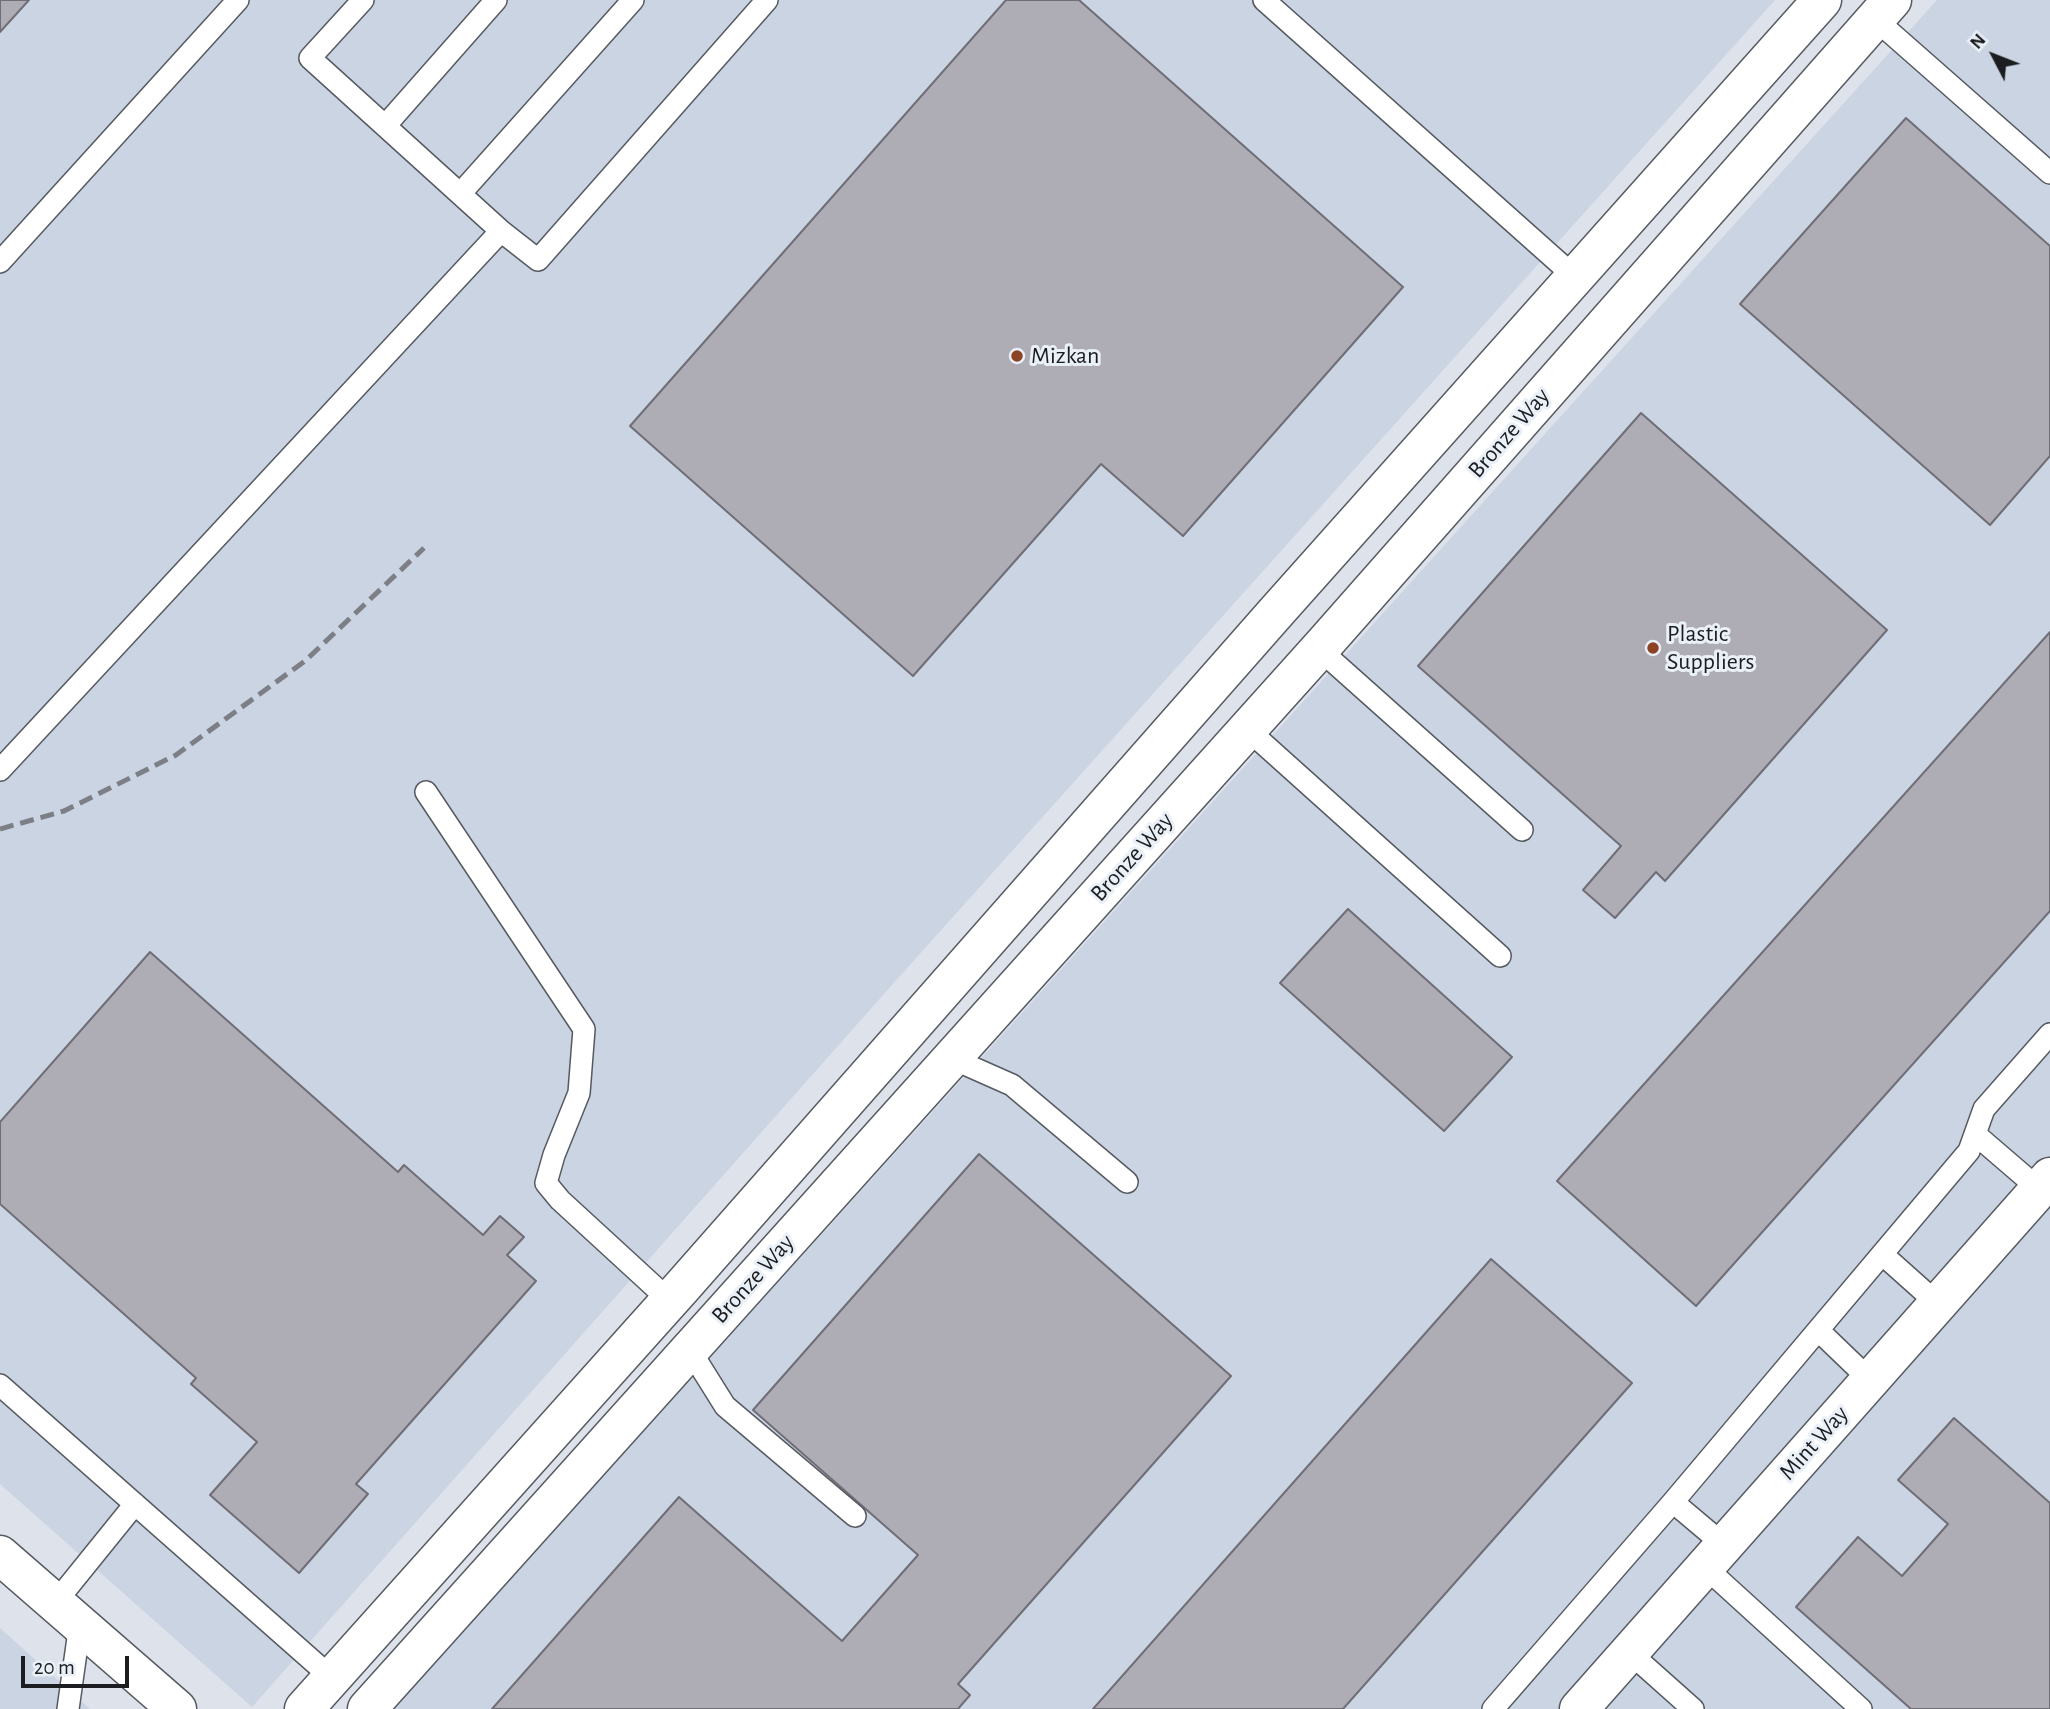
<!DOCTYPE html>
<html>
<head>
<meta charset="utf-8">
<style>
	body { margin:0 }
	#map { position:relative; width:2050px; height:1709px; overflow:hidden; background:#dde2eb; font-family:"Alegreya Sans",sans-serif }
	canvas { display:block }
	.north { position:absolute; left:1959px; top:21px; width:70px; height:70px; -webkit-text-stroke:5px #eaf0f8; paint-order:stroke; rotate:312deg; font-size:19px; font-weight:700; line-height:28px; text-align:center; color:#1b1d20 }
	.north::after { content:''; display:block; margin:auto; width:24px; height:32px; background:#1b1d20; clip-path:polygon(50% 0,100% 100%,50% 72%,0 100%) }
	.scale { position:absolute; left:21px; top:1656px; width:108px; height:32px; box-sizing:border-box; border:4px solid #1b1d20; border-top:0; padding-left:9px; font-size:21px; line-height:24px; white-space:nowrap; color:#1b1d20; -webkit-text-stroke:5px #eaf0f8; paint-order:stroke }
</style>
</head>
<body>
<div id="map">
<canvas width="2050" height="1709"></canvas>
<div class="north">N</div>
<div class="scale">20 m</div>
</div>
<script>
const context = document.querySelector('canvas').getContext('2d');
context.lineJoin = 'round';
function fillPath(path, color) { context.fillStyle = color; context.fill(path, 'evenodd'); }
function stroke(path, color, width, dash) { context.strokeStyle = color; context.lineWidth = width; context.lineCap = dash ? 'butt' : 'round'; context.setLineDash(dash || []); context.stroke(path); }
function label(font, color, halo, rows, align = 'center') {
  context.font = font + ' "Alegreya Sans",sans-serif'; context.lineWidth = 6; context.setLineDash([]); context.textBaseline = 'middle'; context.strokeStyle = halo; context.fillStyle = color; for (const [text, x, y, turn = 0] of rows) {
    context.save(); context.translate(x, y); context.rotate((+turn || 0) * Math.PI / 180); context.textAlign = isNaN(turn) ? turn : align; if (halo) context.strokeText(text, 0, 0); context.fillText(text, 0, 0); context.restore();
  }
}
fillPath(new Path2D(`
	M 0,0 L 1775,0 L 891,986 L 252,1707 L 0,1484 Z
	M 1937,0 L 2050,0 L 2050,1709 L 393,1709 Z
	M 0,1628 L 90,1709 L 0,1709 Z`), '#cbd4e2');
const building = new Path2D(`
	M 0,0 L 29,0 L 0,32 Z
	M 1006,0 L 1079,0 L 1403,287 L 1183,536 L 1101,464 L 913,676 L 630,426 Z
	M 1906,118 L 2050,246 L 2050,456 L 1990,525 L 1740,304 Z
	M 1641,413 L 1887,630 L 1665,881 L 1656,872 L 1615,918 L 1583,890 L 1621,846 L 1418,666 Z
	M 2050,632 L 2050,911 L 1696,1306 L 1557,1181 Z
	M 1348,909 L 1512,1057 L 1444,1131 L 1280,983 Z
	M 150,952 L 398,1172 L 404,1165 L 483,1235 L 500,1216 L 524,1237 L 507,1255 L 536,1281 L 356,1484 L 368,1494 L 299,1573 L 210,1495 L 257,1442 L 191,1384 L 196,1378 L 0,1204 L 0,1122 Z
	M 979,1154 L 1231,1376 L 958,1684 L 970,1695 L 958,1709 L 492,1709 L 679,1497 L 842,1641 L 918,1555 L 753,1410 Z
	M 1491,1259 L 1632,1383 L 1343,1709 L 1093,1709 Z
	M 1954,1418 L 2050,1503 L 2050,1709 L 1911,1709 L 1796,1607 L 1858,1537 L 1902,1576 L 1948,1524 L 1898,1480 Z`);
fillPath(building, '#aeadb6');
stroke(building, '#6f6e77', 2);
const lane = new Path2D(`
	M 363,0 L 310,58 L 501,231
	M 1264,0 L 1575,277
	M 1875,19 L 2050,173
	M 385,126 L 496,0
	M 460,194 L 633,0
	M 0,262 L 238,0
	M 1319,649 L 1522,830
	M 1247,729 L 1500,956
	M 0,770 L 501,231 L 538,260 L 767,0
	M 426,792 L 584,1029 L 579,1093 L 554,1155 L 546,1183 L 560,1200 L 670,1301
	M 951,1058 L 1012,1085 L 1127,1182
	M 1975,1134 L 2039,1189
	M 1882,1254 L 1938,1304
	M 1818,1330 L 1870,1380
	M 690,1350 L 725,1406 L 855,1516
	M 0,1385 L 332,1678
	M 1673,1502 L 1724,1545
	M 1705,1567 L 1861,1709
	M 55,1603 L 135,1504
	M 1629,1652 L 1693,1709
	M 68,1709 L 80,1624
	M 1493,1709 L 1673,1502 L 1969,1151 L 1984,1109 L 2050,1034`);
const street = new Path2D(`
	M 1579,1709 L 2050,1177`);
const secondary = new Path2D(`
	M 0,1555 L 177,1709
	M 304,1709 L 682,1287 L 1278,610 L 1822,0
	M 367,1709 L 1324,644 L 1892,0`);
stroke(lane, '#565a61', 24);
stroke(street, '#565a61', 41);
stroke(secondary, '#565a61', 41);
stroke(lane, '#fff', 21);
stroke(street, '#fff', 38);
stroke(secondary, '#fff', 38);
stroke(new Path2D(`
	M 0,829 L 64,811 L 176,755 L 305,661 L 424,548`), '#7c8086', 5, [14, 7]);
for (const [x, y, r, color] of [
	[1017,356,7,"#8b4324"],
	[1653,648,7,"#8b4324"]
]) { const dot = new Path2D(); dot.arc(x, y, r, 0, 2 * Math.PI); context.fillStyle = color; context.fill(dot); stroke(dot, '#eaf0f8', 2.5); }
label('24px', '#1b1d20', '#eaf0f8', [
	["Mizkan",1031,356],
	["Plastic",1667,634],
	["Suppliers",1667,662]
], 'left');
label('24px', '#1b1d20', '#eaf0f8', [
	["Bronze Way",1509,433,-49],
	["Bronze Way",1132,857,-48],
	["Bronze Way",753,1279,-48],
	["Mint Way",1814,1443,-48]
]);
</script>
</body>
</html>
